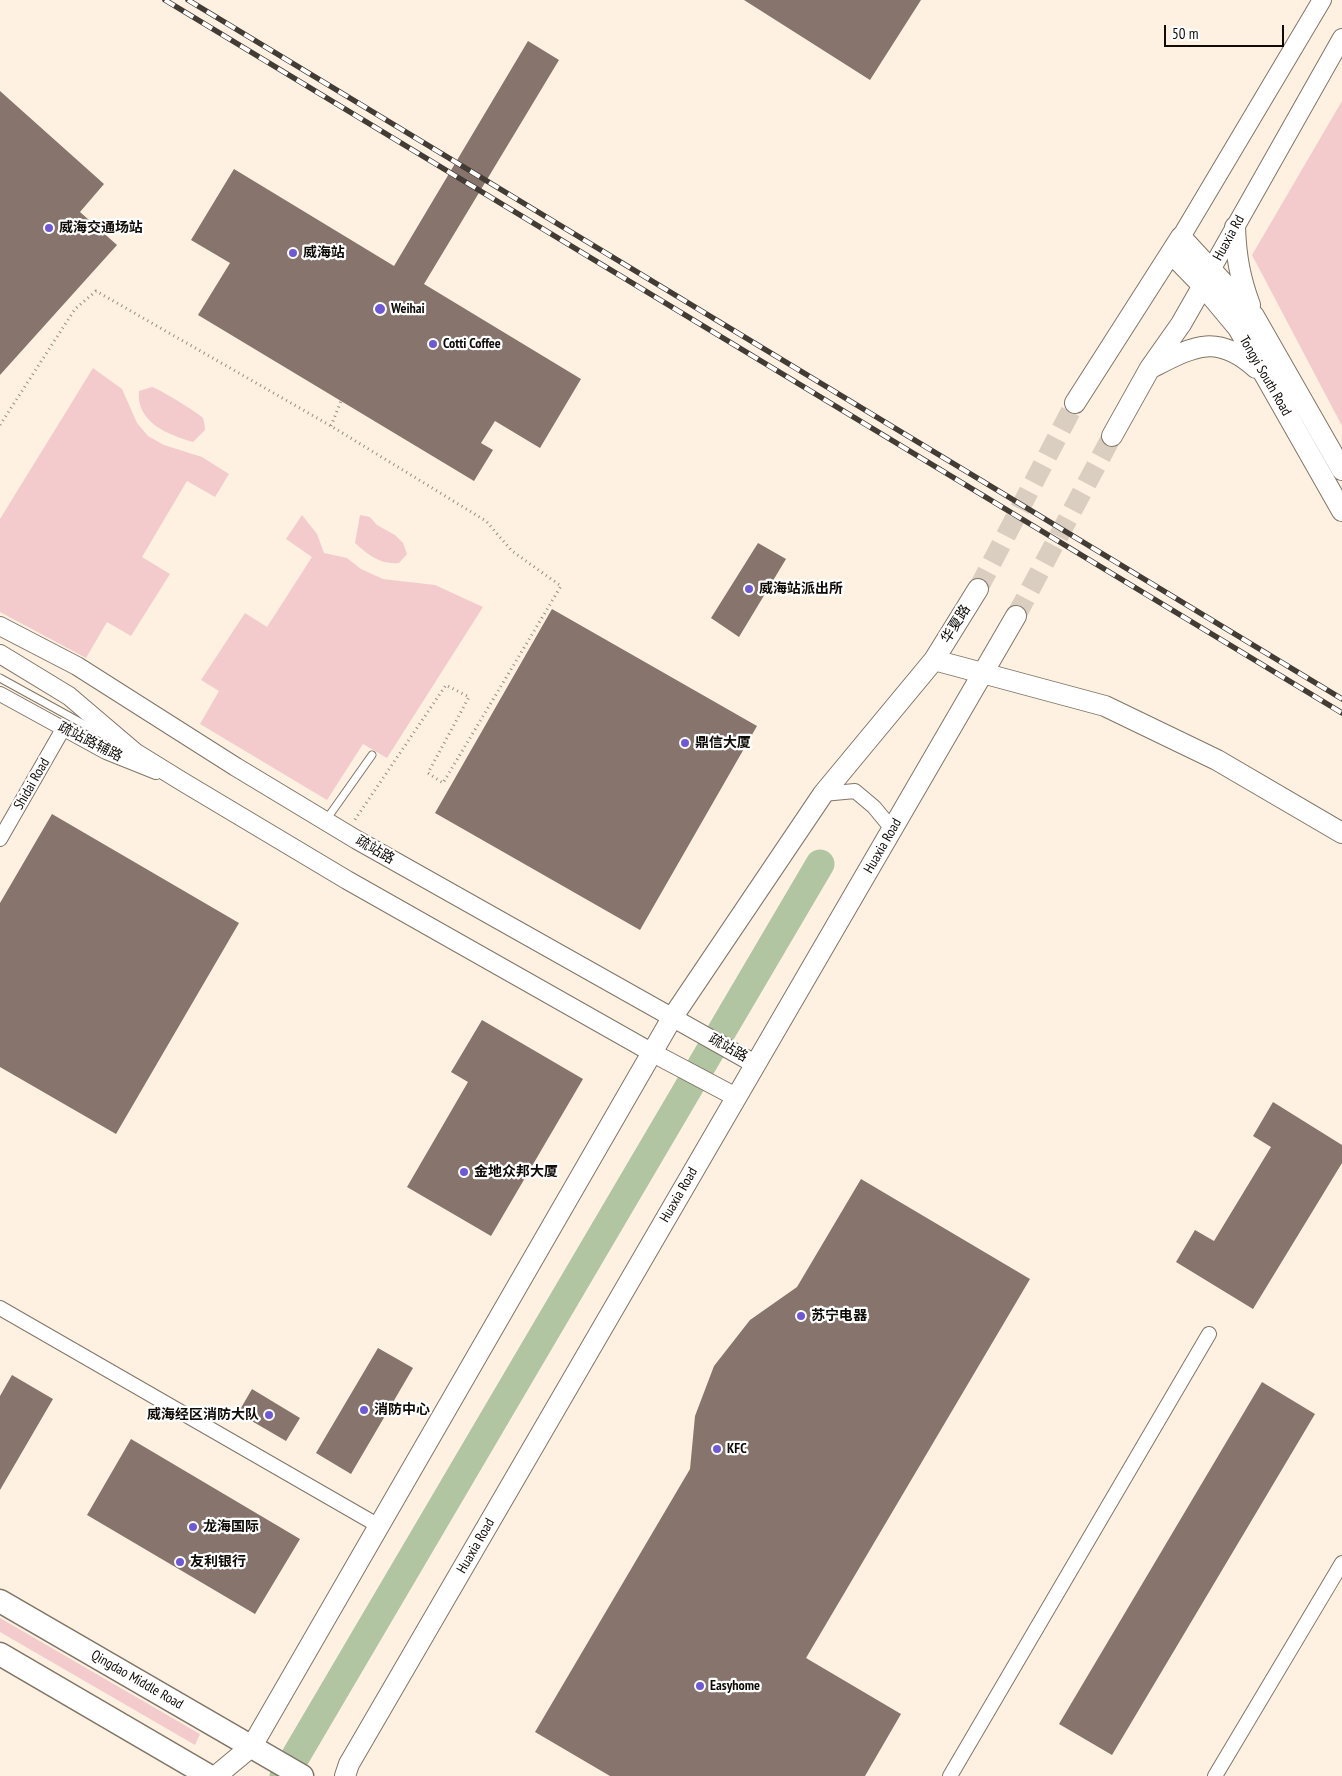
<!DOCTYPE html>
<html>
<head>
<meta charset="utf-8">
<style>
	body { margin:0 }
	#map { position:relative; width:1342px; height:1776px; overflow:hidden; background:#fef1e1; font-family:"PT Sans Narrow",sans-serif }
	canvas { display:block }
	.scale { position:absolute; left:1164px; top:25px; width:120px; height:22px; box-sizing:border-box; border:2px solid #0f0b07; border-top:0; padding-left:6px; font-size:15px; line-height:18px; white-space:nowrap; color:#0f0b07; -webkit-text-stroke:4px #fff; paint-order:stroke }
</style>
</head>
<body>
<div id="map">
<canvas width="1342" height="1776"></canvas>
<div class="scale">50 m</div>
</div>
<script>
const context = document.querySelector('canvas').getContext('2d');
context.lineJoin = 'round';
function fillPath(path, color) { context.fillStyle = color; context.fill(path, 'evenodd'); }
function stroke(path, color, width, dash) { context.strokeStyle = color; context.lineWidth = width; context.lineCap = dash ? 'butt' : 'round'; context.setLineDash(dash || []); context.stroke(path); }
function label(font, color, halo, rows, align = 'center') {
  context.font = font + ' "PT Sans Narrow","Noto Sans SC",sans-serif'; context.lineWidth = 4.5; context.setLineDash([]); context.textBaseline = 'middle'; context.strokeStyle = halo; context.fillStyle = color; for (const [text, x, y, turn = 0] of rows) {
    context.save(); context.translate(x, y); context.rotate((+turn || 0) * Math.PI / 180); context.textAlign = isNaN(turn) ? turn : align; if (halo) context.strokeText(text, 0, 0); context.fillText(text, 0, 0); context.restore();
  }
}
fillPath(new Path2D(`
	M 1342,101 L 1342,426 L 1252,255 Z
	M 93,368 L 122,389 L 137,423 L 148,436 L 164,445 L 202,457 L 229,474 L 215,497 L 187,481 L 142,557 L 170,574 L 131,636 L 107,622 L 86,658 L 0,612 L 0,519 Z
	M 152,387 C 156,387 200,414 203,418 C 204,421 205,427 205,430 L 193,442 C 169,435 136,423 139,391 Z
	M 302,515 L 317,534 L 324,553 L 347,558 L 361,569 L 383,579 L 435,585 L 483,607 L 387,758 L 363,744 L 327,800 L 200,724 L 219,691 L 201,680 L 245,613 L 267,627 L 312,557 L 286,539 Z
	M 360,515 L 370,517 L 377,525 L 395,535 L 403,543 L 407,554 L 399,563 C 381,565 368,555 355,543 Z
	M 0,1618 L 200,1734 L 195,1745 L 0,1632 Z`), '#f3cbcd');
stroke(new Path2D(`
	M 284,1776 L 820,864`), '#b1c5a3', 29);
fillPath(new Path2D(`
	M 744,0 L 921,0 L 870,80 Z
	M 528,41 L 559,60 L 424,284 L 581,379 L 540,448 L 495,421 L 481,443 L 493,450 L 474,481 L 198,315 L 230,263 L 191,240 L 234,169 L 394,266 Z
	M 0,91 L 104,184 L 80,212 L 117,245 L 0,375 Z
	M 758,543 L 786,559 L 739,637 L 711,618 Z
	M 552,609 L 757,726 L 640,930 L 435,813 Z
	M 52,814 L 239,923 L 116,1134 L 0,1067 L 0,903 Z
	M 482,1020 L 583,1079 L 491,1236 L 407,1187 L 468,1082 L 451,1072 Z
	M 1273,1102 L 1342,1145 L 1342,1163 L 1253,1309 L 1176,1262 L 1195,1230 L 1214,1241 L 1271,1147 L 1253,1136 Z
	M 861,1179 L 1030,1279 L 806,1658 L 901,1714 L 865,1776 L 610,1776 L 535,1732 L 690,1469 L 695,1416 L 714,1366 L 750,1320 L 797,1287 Z
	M 378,1348 L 413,1368 L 351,1474 L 316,1453 Z
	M 12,1375 L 53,1399 L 0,1490 L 0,1396 Z
	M 1262,1382 L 1315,1414 L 1112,1755 L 1059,1724 Z
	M 252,1389 L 300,1418 L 286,1441 L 238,1413 Z
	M 131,1439 L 300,1539 L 255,1614 L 87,1515 Z`), '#86746d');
stroke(new Path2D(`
	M 978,589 L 1075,403
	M 1016,616 L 1112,436`), '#dacec0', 20, [20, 10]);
const service = new Path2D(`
	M 0,678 L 107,737
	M 326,820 L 372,755`);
const minor = new Path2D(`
	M 0,694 L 106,752 L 156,772
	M 823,794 L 855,791 L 874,807 L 893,830
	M 0,839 L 63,729
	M 0,1308 L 379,1526
	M 950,1776 L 1209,1334
	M 1215,1776 L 1342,1563`);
const tertiary = new Path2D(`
	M 1181,237 L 1322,0
	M 1212,268 L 1342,38
	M 0,626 L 77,666 L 236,767 L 357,840 L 755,1064
	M 0,654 L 69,696 L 136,753 L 183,782 L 347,880 L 651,1052 L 736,1097`);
const secondary = new Path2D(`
	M 1235,227 C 1236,256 1240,278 1250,305
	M 1171,253 L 1203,286 L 1238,328 L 1342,511
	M 1153,367 C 1194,346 1217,333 1256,368
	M 1075,403 L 1181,237 L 1254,316 L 1342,470
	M 1112,436 L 1150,368 L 1181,324 L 1209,275
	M 934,660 L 1105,706 L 1217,760 L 1342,833
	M 216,1776 L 252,1746 L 672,1018 L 823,794 L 934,660 L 978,589
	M 345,1776 L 349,1764 L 1016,616`);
const primary = new Path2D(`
	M 0,1601 L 302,1776
	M 0,1654 L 209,1776`);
stroke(service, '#817567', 9);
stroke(minor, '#817567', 16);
stroke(tertiary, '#817567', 20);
stroke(secondary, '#817567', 22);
stroke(primary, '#817567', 25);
stroke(new Path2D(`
	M 0,425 L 75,309 L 96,291 L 331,426 L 486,521 L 512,551 L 561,586 L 443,783 L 428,773 L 469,697 L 446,685 L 354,821
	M 331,426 L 341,401`), '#978e83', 3, [1, 4]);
stroke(service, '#fff', 7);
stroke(minor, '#fff', 14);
stroke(tertiary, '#fff', 18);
stroke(secondary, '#fff', 20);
stroke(primary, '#fff', 22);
const rail = new Path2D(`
	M 165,0 L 1342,713
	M 188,0 L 1342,699`);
stroke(rail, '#423c35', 5.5);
stroke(rail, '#fff', 4, [11]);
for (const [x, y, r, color] of [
	[49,228,5,"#6f59d3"],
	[293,253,5,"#6f59d3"],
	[380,309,6,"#6f59d3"],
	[433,344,5,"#6f59d3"],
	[749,589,5,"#6f59d3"],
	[685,743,5,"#6f59d3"],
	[464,1172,5,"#6f59d3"],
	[801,1316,5,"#6f59d3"],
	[364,1410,5,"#6f59d3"],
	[269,1415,5,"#6f59d3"],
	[717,1449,5,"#6f59d3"],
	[193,1527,5,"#6f59d3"],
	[180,1562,5,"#6f59d3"],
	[700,1686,5,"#6f59d3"]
]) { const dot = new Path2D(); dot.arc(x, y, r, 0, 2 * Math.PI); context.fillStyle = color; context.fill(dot); stroke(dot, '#fff', 2); }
label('bold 14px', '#0f0b07', '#fff', [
	["威海交通场站",59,228],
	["威海站",303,253],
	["Weihai",391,309],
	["Cotti Coffee",443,344],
	["威海站派出所",759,589],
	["鼎信大厦",695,743],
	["金地众邦大厦",474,1172],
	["苏宁电器",811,1316],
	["消防中心",374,1410],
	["威海经区消防大队",259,1415,"right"],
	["KFC",727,1449],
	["龙海国际",203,1527],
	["友利银行",190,1562],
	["Easyhome",710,1686]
], 'left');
label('14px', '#0f0b07', '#fff', [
	["Huaxia Rd",1229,238,-61],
	["Tongyi South Road",1265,376,60],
	["华夏路",956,624,-58],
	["疏站路辅路",90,742,27],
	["Shidai Road",32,784,-60],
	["Huaxia Road",883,846,-60],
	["疏站路",375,850,30],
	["疏站路",728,1048,29],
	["Huaxia Road",679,1195,-60],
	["Huaxia Road",476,1546,-60],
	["Qingdao Middle Road",137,1680,30]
]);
</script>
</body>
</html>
